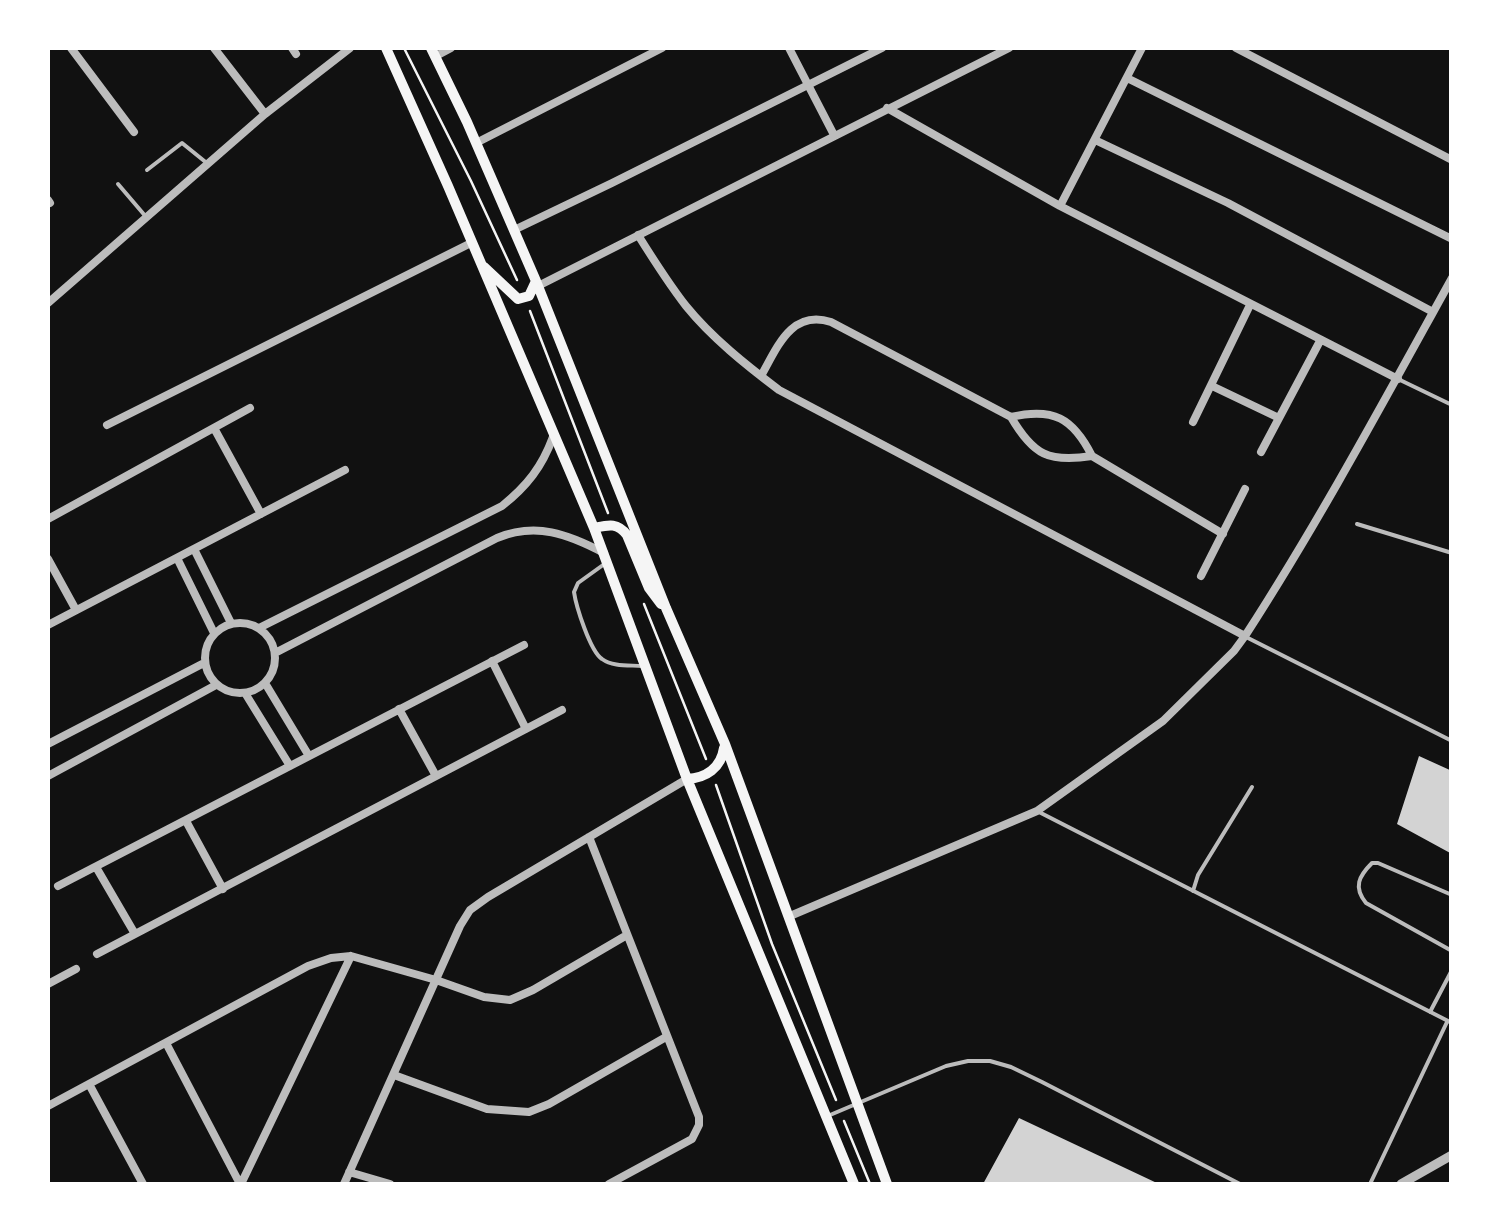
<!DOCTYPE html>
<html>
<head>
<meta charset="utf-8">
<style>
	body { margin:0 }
	#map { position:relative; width:1499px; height:1232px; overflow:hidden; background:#111; font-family:Spectral,serif }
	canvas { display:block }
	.frame { position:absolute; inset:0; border:50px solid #fff; pointer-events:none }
</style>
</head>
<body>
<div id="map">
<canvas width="1499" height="1232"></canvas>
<div class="frame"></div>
</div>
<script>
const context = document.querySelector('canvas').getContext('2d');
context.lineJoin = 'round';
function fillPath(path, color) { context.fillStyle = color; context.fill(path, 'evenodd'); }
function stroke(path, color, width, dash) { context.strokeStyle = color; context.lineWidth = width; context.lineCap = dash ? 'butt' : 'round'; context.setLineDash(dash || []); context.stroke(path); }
fillPath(new Path2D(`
	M 1419,756 L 1452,771 L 1452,854 L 1397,824 Z
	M 1019,1118 L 1159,1184 L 983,1184 Z`), '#d3d3d3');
stroke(new Path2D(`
	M 404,48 L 471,181 L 517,280
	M 530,311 L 608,513
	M 644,604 L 706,759
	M 716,785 L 772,944 L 836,1100
	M 844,1121 L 870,1184`), '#f5f5f5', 2.5);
stroke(new Path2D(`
	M 147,170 L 182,143 L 208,164
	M 118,184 L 147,218
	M 1398,379 L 1452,405
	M 1357,524 L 1452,553
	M 603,565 L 578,583 L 574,592 C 576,606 590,651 602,659 C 613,667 629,665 642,666
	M 1246,637 L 1452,741
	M 1037,811 L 1452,1023
	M 1193,891 L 1198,875 L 1252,787
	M 1452,895 L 1378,863 L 1372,863 C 1359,876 1353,887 1366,903 L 1452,951
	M 1430,1012 L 1452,970
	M 830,1115 L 946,1066 L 968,1061 L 990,1061 L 1011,1067 L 1042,1082 L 1240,1184
	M 1370,1184 L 1447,1022`), '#bcbcbc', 4);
stroke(new Path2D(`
	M 71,48 L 134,132
	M 214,48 L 265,114
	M 292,48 L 296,54
	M 789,48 L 834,135
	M 1236,48 L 1452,160
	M 436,56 L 451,48
	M 1127,78 L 1452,239
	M 887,108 L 1060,206 L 1398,379
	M 1095,140 L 1228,203 L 1433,312
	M 476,143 L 662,48
	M 48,200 L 50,203
	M 1060,206 L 1142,48
	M 514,230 L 612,183 L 882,48
	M 638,235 C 653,259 668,283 686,306 C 712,338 746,365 779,390 L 1245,636
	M 538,286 L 1009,48
	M 48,303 L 265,114 L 350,48
	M 761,376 C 777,348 791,309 831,322 L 1011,417 C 1033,455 1049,463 1092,456
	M 1212,386 L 1279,418
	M 1011,417 C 1053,407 1073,418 1092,456 L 1223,534
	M 1193,422 L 1250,305
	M 107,425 L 471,243
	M 214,428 L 261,514
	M 1261,452 L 1320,341
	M 48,519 L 250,408
	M 194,549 L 231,623
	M 177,558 L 214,633
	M 48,559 L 76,610
	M 1201,576 L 1245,489
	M205 658a35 35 0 1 1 70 0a35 35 0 1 1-70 0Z
	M 48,625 L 345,470
	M 259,628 L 502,506 C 527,486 542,467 553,437
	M 275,653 L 497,538 C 536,522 568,534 604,553
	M 492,661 L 526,729
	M 265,683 L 309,756
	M 245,693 L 290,766
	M 399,709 L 436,776
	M 48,744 L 204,663
	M 48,776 L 216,685
	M 186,821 L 223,889
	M 589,837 L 699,1117 L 699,1125 L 692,1139 L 609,1184
	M 96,867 L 135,934
	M 58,886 L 524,645
	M 790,916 L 1037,811 L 1163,721 L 1234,651 L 1245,636 C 1320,520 1385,399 1452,278
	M 97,954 L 562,710
	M 48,984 L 76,969
	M 166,1043 L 240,1184
	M 394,1075 L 487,1109 L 529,1112 L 549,1104 L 666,1037
	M 89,1084 L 143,1184
	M 48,1106 L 308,966 L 331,958 L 351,956 L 436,980 L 484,997 L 510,1000 L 533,990 L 627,935
	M 349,1172 L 390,1184
	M 241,1184 L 351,956
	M 344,1184 L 460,926 L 470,910 L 488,897 L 687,779`), '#bcbcbc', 8);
stroke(new Path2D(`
	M 1401,1184 L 1452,1155`), '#bcbcbc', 9);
stroke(new Path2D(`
	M 386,48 L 448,186 L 594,528 L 687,779 L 854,1184
	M 431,48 L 467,122 L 536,281 L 666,608 L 725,744 L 887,1184
	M 484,267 L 518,299 L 529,296 L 536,281
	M 594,528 C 608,525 617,522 627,535 L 649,588 L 661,604
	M 687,779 C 706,778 721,768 724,748`), '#f5f5f5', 10);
</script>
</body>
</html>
